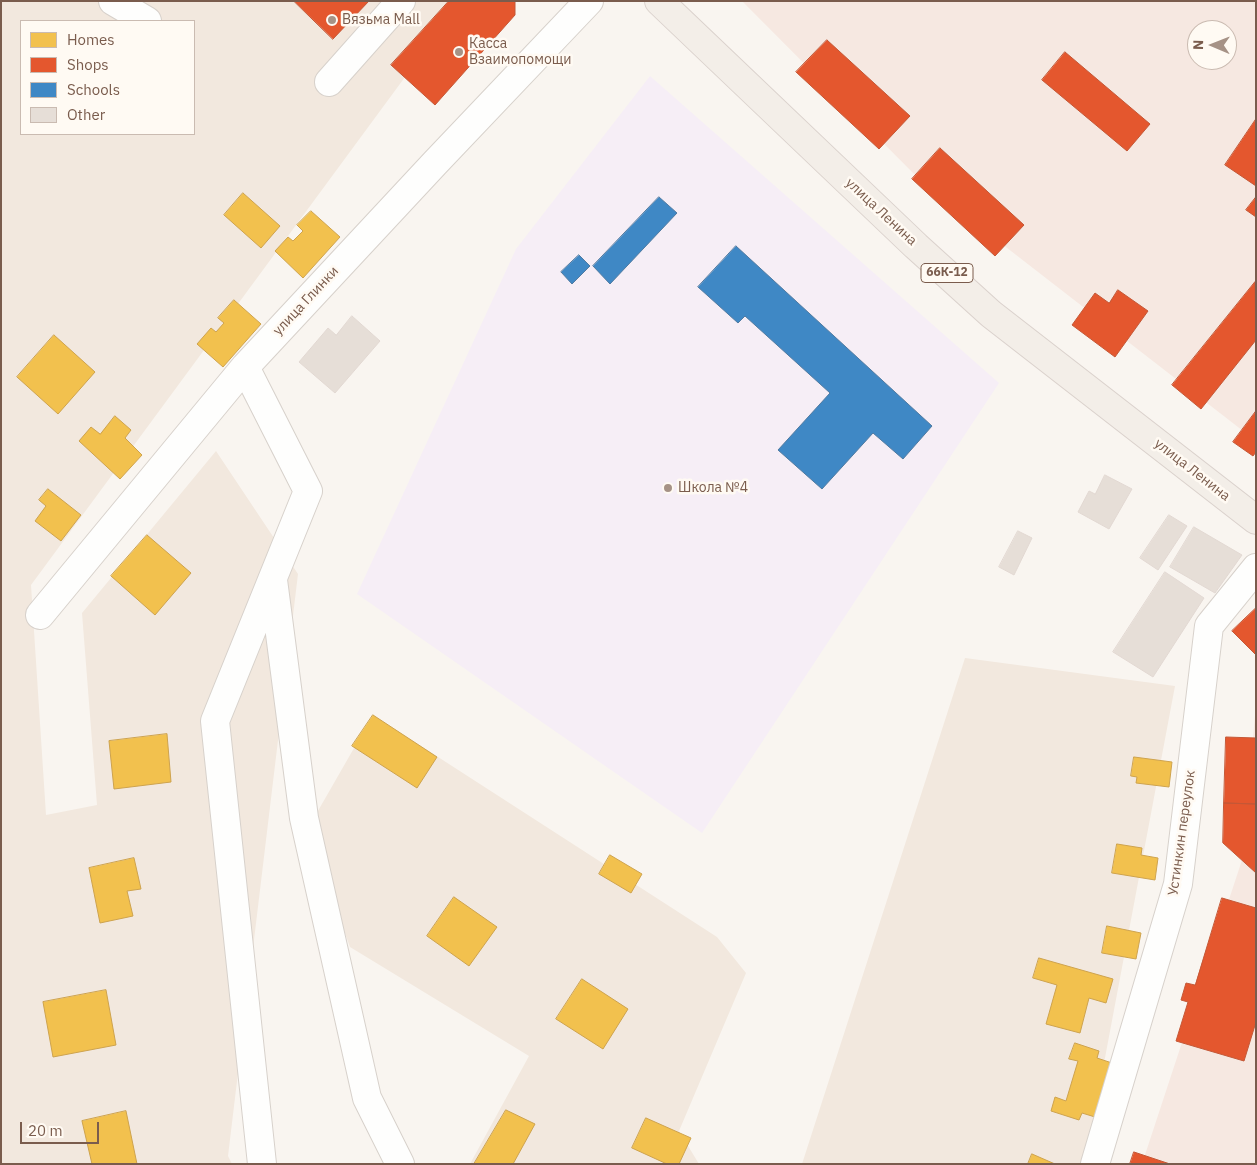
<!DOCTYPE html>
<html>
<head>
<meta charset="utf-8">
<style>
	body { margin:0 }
	#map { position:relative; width:1257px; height:1165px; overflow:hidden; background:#f9f5f0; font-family:"IBM Plex Sans",sans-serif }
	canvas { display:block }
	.frame { position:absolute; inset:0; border:2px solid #7a5c4d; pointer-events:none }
	.legend { position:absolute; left:20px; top:20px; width:175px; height:115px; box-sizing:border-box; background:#fffaf3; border:1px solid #cabbb1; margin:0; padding:6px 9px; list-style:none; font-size:15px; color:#7a5c4d }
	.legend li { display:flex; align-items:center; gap:10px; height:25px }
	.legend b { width:25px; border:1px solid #cabbb1 }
	.north { position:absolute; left:1187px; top:20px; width:50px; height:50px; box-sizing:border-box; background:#fffaf3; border:1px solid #cabbb1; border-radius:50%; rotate:271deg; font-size:14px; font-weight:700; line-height:20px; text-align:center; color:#7a5c4d }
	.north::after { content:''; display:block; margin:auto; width:18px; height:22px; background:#a69286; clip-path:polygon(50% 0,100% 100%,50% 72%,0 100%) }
	.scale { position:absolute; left:20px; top:1122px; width:79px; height:22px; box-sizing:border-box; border:2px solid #7a5c4d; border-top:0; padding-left:6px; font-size:15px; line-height:18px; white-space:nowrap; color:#7a5c4d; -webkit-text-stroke:4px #fffaf3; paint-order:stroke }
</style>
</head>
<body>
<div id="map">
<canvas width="1257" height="1165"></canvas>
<div class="frame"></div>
<ul class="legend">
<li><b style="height:14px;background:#f2c14e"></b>Homes</li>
<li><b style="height:14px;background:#e4572e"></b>Shops</li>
<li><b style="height:14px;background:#3f88c5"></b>Schools</li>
<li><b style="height:14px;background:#e6ded7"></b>Other</li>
</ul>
<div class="north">N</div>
<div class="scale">20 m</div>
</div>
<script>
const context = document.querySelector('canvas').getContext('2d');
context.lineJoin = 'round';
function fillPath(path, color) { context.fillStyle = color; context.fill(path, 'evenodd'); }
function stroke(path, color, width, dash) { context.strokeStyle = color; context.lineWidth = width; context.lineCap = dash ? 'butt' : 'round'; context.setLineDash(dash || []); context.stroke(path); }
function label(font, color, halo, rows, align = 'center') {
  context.font = font + ' "IBM Plex Sans",sans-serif'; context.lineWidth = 5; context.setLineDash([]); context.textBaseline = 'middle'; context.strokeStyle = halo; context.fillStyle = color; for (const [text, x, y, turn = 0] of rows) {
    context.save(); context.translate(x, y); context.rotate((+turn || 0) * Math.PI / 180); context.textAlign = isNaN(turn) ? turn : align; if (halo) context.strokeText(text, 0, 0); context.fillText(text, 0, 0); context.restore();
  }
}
fillPath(new Path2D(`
	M 1,1 L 461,1 L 31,585 L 46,815 L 97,805 L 82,613 L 216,451 L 298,574 L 228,1156 L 232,1164 L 1,1164 ZM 21,21 L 194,21 L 194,134 L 21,134 Z
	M 965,658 L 1175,686 L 1085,1164 L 802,1164 Z
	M 373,715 L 717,937 L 746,973 L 679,1131 L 699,1164 L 470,1164 L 529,1056 L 350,947 L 307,830 Z`), '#f2e8de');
fillPath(new Path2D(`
	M 742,1 L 1256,1 L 1256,441 L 922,182 ZM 1197,30 L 1227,30 L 1227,60 L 1197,60 Z
	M 1256,704 L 1256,1164 L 1142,1164 L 1242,860 Z`), '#f6e8e1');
fillPath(new Path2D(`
	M 650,76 L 999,383 L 702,833 L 357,594 L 516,249 Z`), '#f6eef6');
const homes = new Path2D(`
	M 243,193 L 280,226 L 261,248 L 224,215 Z
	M 311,211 L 340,237 L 303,278 L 275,251 L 288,237 L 293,241 L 303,231 L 297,225 Z
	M 234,300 L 261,324 L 223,367 L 197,344 L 211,328 L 216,332 L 224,323 L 218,318 Z
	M 54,335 L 95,372 L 58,414 L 17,377 Z
	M 115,416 L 131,430 L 125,438 L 142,455 L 120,479 L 79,441 L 91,427 L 100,434 Z
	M 48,489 L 81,515 L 61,541 L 35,521 L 46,506 L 39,500 Z
	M 147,535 L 191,573 L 155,615 L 111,576 Z
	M 373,715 L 437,757 L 417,788 L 352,746 Z
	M 167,734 L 171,782 L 114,789 L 109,741 Z
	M 1134,757 L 1172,762 L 1169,787 L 1136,783 L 1137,777 L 1131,776 Z
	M 1117,844 L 1142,848 L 1141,855 L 1158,858 L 1155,880 L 1112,873 Z
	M 610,855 L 642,874 L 631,893 L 599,874 Z
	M 134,858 L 141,889 L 127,891 L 133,916 L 100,923 L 89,868 Z
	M 454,897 L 497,927 L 469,966 L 427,936 Z
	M 1107,926 L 1141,933 L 1136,959 L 1102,953 Z
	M 1039,958 L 1113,979 L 1106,1003 L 1089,998 L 1080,1033 L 1046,1024 L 1057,985 L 1033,978 Z
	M 582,979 L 628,1009 L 603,1049 L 556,1019 Z
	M 106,990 L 116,1045 L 53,1057 L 43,1002 Z
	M 1075,1043 L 1099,1051 L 1097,1058 L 1112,1063 L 1095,1117 L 1082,1113 L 1079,1120 L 1051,1111 L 1055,1097 L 1066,1101 L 1078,1061 L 1069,1059 Z
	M 506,1110 L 535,1124 L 513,1164 L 474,1164 Z
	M 126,1111 L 137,1164 L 92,1164 L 82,1121 Z
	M 646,1118 L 691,1138 L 679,1164 L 667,1164 L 632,1148 Z
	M 1032,1154 L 1055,1164 L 1028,1164 Z`);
fillPath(homes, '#f2c14e');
stroke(homes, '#cea34e', 1);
const shops = new Path2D(`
	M 294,1 L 369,1 L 333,39 Z
	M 449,1 L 515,1 L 515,15 L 435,105 L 391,65 Z
	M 827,40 L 910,116 L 879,149 L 796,72 Z
	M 1065,52 L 1150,124 L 1127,151 L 1042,80 Z
	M 1256,119 L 1256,186 L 1225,165 Z
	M 940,148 L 1024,225 L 995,256 L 912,179 Z
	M 1256,197 L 1256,217 L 1246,210 Z
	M 1255,282 L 1256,340 L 1201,409 L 1172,385 Z
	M 1118,290 L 1148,311 L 1115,357 L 1072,325 L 1095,293 L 1109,303 Z
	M 1256,411 L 1256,452 L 1253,456 L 1233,442 Z
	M 1256,608 L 1256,655 L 1232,631 Z
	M 1226,737 L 1256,738 L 1256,804 L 1224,803 Z
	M 1224,803 L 1256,804 L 1256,873 L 1223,843 Z
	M 1222,898 L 1256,908 L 1256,1022 L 1244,1061 L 1176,1041 L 1188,1002 L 1181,1000 L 1186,983 L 1195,985 Z
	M 1134,1152 L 1170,1164 L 1130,1164 Z`);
fillPath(shops, '#e4572e');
stroke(shops, '#c45837', 1);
const schools = new Path2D(`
	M 659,197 L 677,213 L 610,284 L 593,266 Z
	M 736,246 L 932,426 L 903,459 L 873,433 L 822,489 L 778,450 L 830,393 L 745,316 L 738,323 L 698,287 Z
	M 579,255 L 590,266 L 572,284 L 561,272 Z`);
fillPath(schools, '#3f88c5');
stroke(schools, '#517ba1', 1);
const building = new Path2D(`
	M 352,316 L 380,341 L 335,393 L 299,362 L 328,328 L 336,335 Z
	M 1105,475 L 1132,489 L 1109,529 L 1078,512 L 1089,491 L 1095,494 Z
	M 1169,515 L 1187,526 L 1158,570 L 1140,558 Z
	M 1194,527 L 1242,555 L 1215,593 L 1170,567 Z
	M 1018,531 L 1032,538 L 1014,575 L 999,567 Z
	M 1165,572 L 1204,598 L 1153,677 L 1113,652 Z`);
fillPath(building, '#e6ded7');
stroke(building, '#e2d8d2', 1);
const minor = new Path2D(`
	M 113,1 L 147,21
	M 329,82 L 401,1
	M 245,367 L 308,491 L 215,721 L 262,1164
	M 273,580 L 304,818 L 367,1098 L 400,1164
	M 40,615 L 245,367 L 435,163 L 589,1
	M 1095,1164 L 1178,884 L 1209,626 L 1256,568`);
const major = new Path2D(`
	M 659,1 L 916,246 L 991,314 L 1256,520`);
stroke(minor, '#d7d1cb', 30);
stroke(major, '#dad1cc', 30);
stroke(minor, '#fefefd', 28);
stroke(major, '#f3eee8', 28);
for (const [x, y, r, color] of [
	[332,20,5,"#a69286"],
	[459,52,5,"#a69286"],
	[668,488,5,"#a69286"]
]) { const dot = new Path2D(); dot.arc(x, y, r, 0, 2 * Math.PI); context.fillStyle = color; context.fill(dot); stroke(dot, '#fffaf3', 2); }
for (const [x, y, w] of [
	[947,273,52]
]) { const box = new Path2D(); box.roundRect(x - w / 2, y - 9.5, w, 19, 4); context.fillStyle = '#fffaf3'; context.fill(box); stroke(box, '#7a5c4d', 1); }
label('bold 12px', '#7a5c4d', null, [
	["66К-12",947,273]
]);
label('14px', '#7a5c4d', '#fffaf3', [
	["Вязьма Mall",342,20],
	["Касса",469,44],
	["Взаимопомощи",469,60],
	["Школа №4",678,488]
], 'left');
label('14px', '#7a5c4d', '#fffaf3', [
	["улица Ленина",881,212,43],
	["улица Глинки",306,301,-47],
	["улица Ленина",1192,470,38],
	["Устинкин переулок",1182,833,-82]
]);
</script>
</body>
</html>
